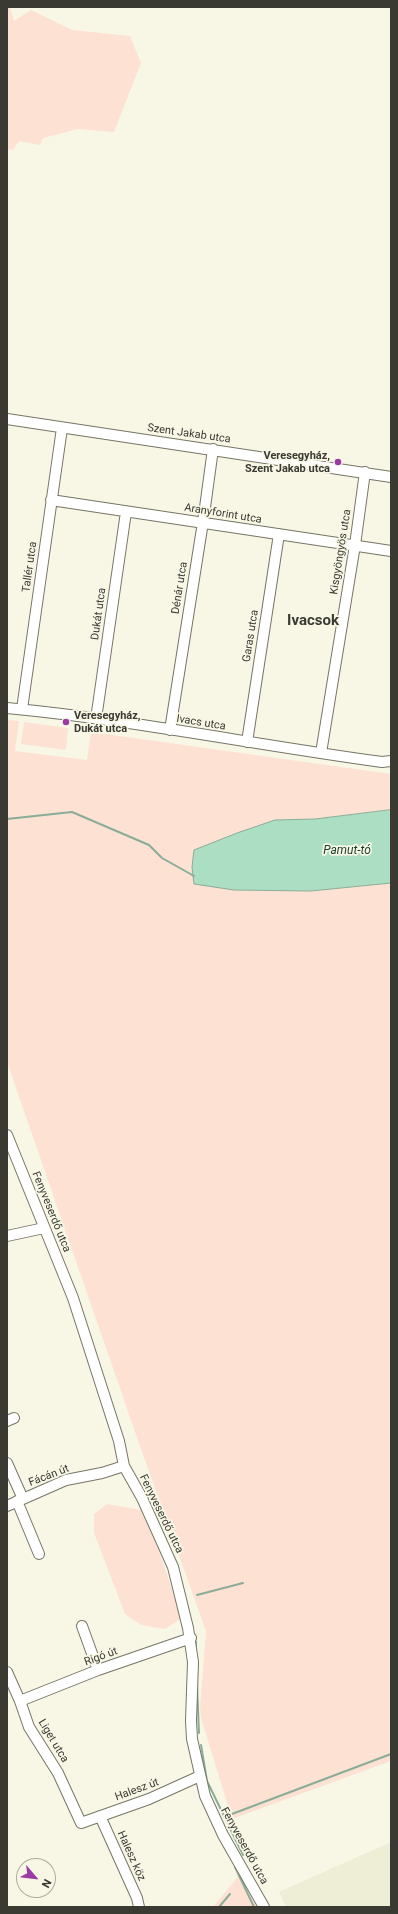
<!DOCTYPE html>
<html>
<head>
<meta charset="utf-8">
<style>
	body { margin:0 }
	#map { position:relative; width:398px; height:1914px; overflow:hidden; background:#f8f7e6; font-family:Roboto,sans-serif }
	canvas { display:block }
	.frame { position:absolute; inset:0; border:8px solid #3a3a33; pointer-events:none }
	.north { position:absolute; left:16px; top:1858px; width:40px; height:40px; box-sizing:border-box; background:#f8f7e6; border:1px solid #acab9e; border-radius:50%; rotate:118deg; font-size:11px; font-weight:700; line-height:16px; text-align:center; color:#3a3a33 }
	.north::after { content:''; display:block; margin:auto; width:14px; height:18px; background:#9a3aa2; clip-path:polygon(50% 0,100% 100%,50% 72%,0 100%) }
</style>
</head>
<body>
<div id="map">
<canvas width="398" height="1914"></canvas>
<div class="frame"></div>
<div class="north">N</div>
</div>
<script>
const context = document.querySelector('canvas').getContext('2d');
context.lineJoin = 'round';
function fillPath(path, color) { context.fillStyle = color; context.fill(path, 'evenodd'); }
function stroke(path, color, width, dash) { context.strokeStyle = color; context.lineWidth = width; context.lineCap = dash ? 'butt' : 'round'; context.setLineDash(dash || []); context.stroke(path); }
function label(font, color, halo, rows, align = 'center') {
  context.font = font + ' Roboto,sans-serif'; context.lineWidth = 3.5; context.setLineDash([]); context.textBaseline = 'middle'; context.strokeStyle = halo; context.fillStyle = color; for (const [text, x, y, turn = 0] of rows) {
    context.save(); context.translate(x, y); context.rotate((+turn || 0) * Math.PI / 180); context.textAlign = isNaN(turn) ? turn : align; if (halo) context.strokeText(text, 0, 0); context.fillText(text, 0, 0); context.restore();
  }
}
fillPath(new Path2D(`
	M 391,1842 L 391,1907 L 286,1907 L 279,1892 Z`), '#eeedd5');
fillPath(new Path2D(`
	M 7,7 L 10,7 L 14,21 L 31,10 L 72,30 L 130,36 L 141,63 L 114,132 L 78,129 L 43,138 L 40,145 L 19,141 L 13,150 L 7,149 Z
	M 7,720 L 19,721 L 15,751 L 87,760 L 91,732 L 391,774 L 391,810 L 315,819 L 275,820 L 234,890 L 311,891 L 391,883 L 391,1761 L 232,1819 L 201,1718 L 200,1708 L 206,1631 L 142,1452 L 7,1062 Z
	M 24,722 L 68,728 L 66,750 L 21,744 Z
	M 107,1504 L 141,1510 L 158,1548 L 182,1618 L 165,1629 L 141,1625 L 125,1614 L 94,1533 L 94,1514 Z
	M 241,1873 L 257,1907 L 213,1907 Z`), '#fde1d3');
const water = new Path2D(`
	M 391,810 L 391,883 L 311,891 L 234,890 L 194,884 L 192,867 L 194,850 L 237,833 L 275,820 L 315,819 Z`);
fillPath(water, '#acdec3');
stroke(water, '#8aad98', 1);
stroke(new Path2D(`
	M 7,819 L 72,812 L 149,845 L 162,858 L 194,876
	M 197,1595 L 243,1583
	M 196,1642 L 196,1648
	M 197,1684 L 199,1733
	M 201,1745 L 207,1781 L 243,1855
	M 224,1817 L 391,1754
	M 235,1867 L 254,1907
	M 219,1907 L 230,1894`), '#8aad98', 2);
const minor = new Path2D(`
	M 7,419 L 391,477
	M 51,500 L 391,551
	M 7,708 C 133,720 257,745 382,762 L 391,761
	M 22,709 L 62,428
	M 96,719 L 126,512
	M 170,730 L 203,522 L 213,449
	M 247,742 L 279,534
	M 321,753 L 355,545 L 365,472
	M 7,1135 L 73,1298 L 119,1441 L 124,1466 L 142,1498 L 173,1567 L 188,1628 L 193,1662 L 191,1721 L 192,1739 L 205,1796 L 223,1835 L 264,1907
	M 7,1236 L 44,1228
	M 7,1421 L 14,1418
	M 7,1463 L 23,1499
	M 17,1501 L 39,1554
	M 7,1506 L 66,1480 L 102,1473 L 124,1466
	M 82,1626 L 98,1670
	M 7,1672 L 20,1701 L 29,1727 L 58,1773 L 81,1823 L 149,1799 L 200,1776
	M 20,1701 L 98,1670 L 191,1638
	M 100,1816 L 137,1898 L 139,1907`);
stroke(minor, '#767667', 12);
stroke(minor, '#fff', 10);
for (const [x, y, r, color] of [
	[338,462,4,"#9a3aa2"],
	[66,722,4,"#9a3aa2"]
]) { const dot = new Path2D(); dot.arc(x, y, r, 0, 2 * Math.PI); context.fillStyle = color; context.fill(dot); stroke(dot, '#f8f7e6', 1.5); }
label('11px', '#3a3a33', '#f8f7e6', [
	["Szent Jakab utca",189,434,8],
	["Aranyforint utca",223,514,9],
	["Kisgyöngyös utca",341,552,-81],
	["Tallér utca",30,567,-82],
	["Dénár utca",180,588,-81],
	["Dukát utca",99,614,-82],
	["Garas utca",251,636,-81],
	["Ivacs utca",201,723,9],
	["Fenyveserdő utca",51,1212,68],
	["Fácán út",49,1476,-21],
	["Fenyveserdő utca",161,1514,64],
	["Rigó út",101,1657,-20],
	["Liget utca",53,1741,59],
	["Halesz út",137,1790,-20],
	["Fenyveserdő utca",244,1846,61],
	["Halesz köz",131,1856,66]
]);
label('bold 11px', '#3a3a33', '#f8f7e6', [
	["Veresegyház,",330,456],
	["Szent Jakab utca",330,469],
	["Veresegyház,",74,716,"left"],
	["Dukát utca",74,729,"left"]
], 'right');
label('italic 12px', '#153e2b', '#f8f7e6', [
	["Pamut-tó",347,851]
]);
label('bold 15px', '#3a3a33', '#f8f7e6', [
	["Ivacsok",313,621]
]);
</script>
</body>
</html>
